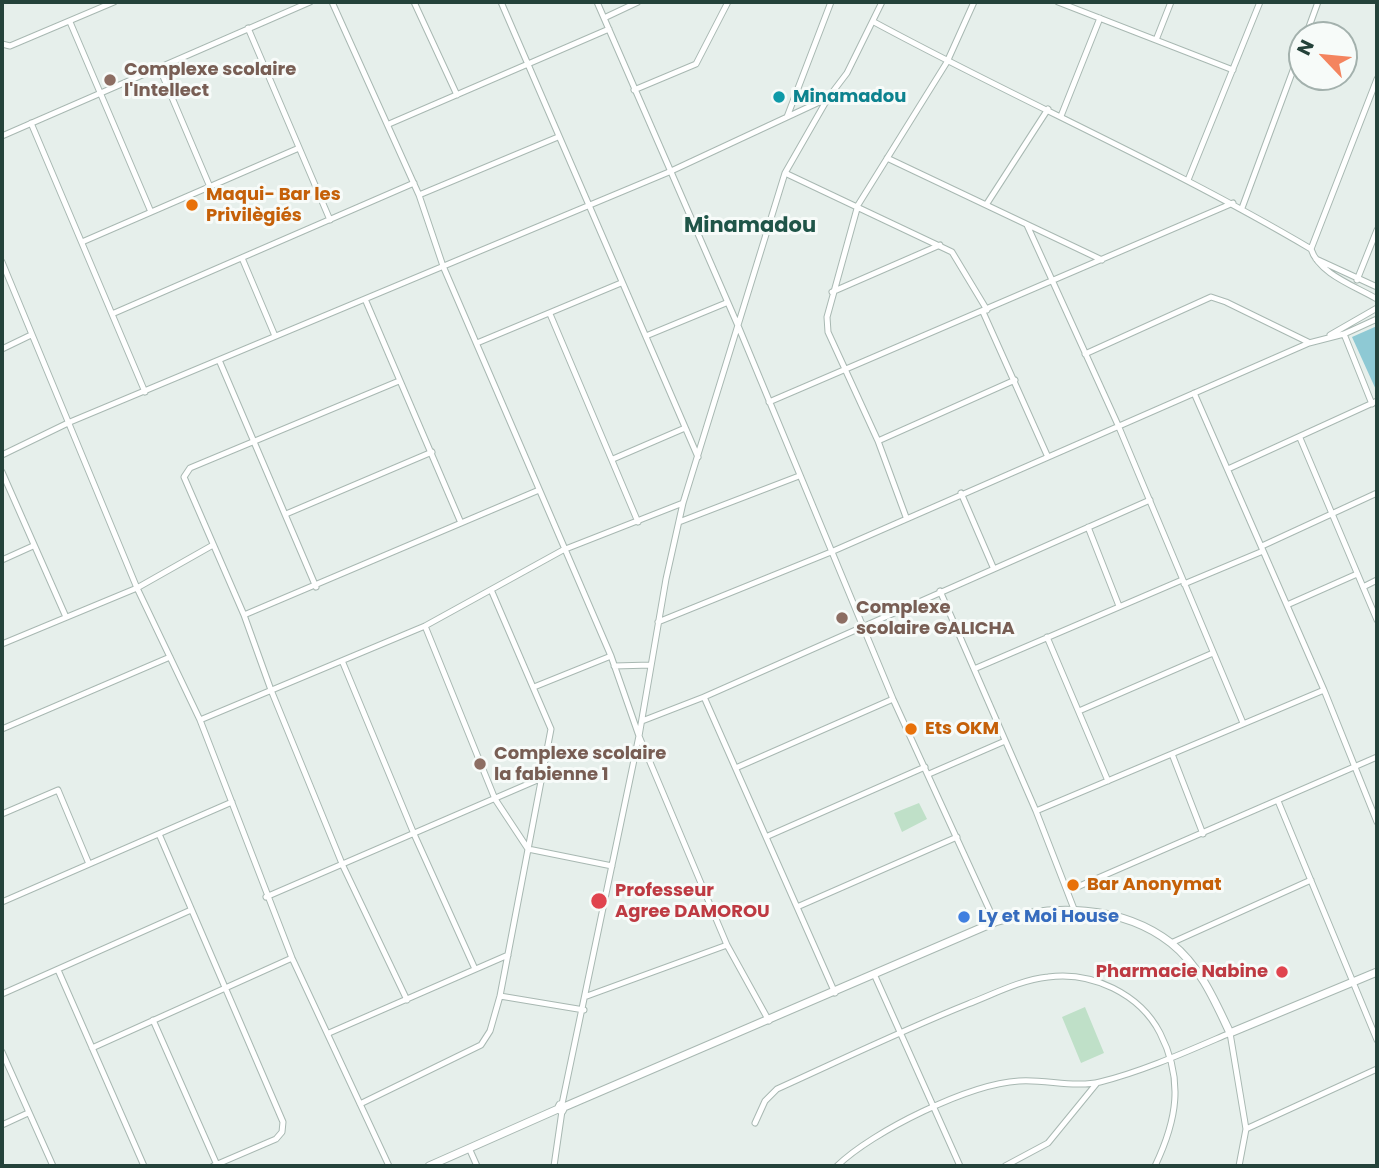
<!DOCTYPE html>
<html>
<head>
<meta charset="utf-8">
<style>
	body { margin:0 }
	#map { position:relative; width:1379px; height:1168px; overflow:hidden; background:#e6efeb; font-family:Poppins,sans-serif }
	canvas { display:block }
	.frame { position:absolute; inset:0; border:4px solid #24423a; pointer-events:none }
	.north { position:absolute; left:1288px; top:21px; width:70px; height:70px; box-sizing:border-box; background:#f7fbf9; border:2px solid #a3b1ad; border-radius:50%; rotate:296deg; font-size:19px; font-weight:700; line-height:28px; text-align:center; color:#24423a }
	.north::after { content:''; display:block; margin:auto; width:24px; height:32px; background:#f4845f; clip-path:polygon(50% 0,100% 100%,50% 72%,0 100%) }
</style>
</head>
<body>
<div id="map">
<canvas width="1379" height="1168"></canvas>
<div class="frame"></div>
<div class="north">N</div>
</div>
<script>
const context = document.querySelector('canvas').getContext('2d');
context.lineJoin = 'round';
function fillPath(path, color) { context.fillStyle = color; context.fill(path, 'evenodd'); }
function stroke(path, color, width, dash) { context.strokeStyle = color; context.lineWidth = width; context.lineCap = dash ? 'butt' : 'round'; context.setLineDash(dash || []); context.stroke(path); }
function label(font, color, halo, rows, align = 'center') {
  context.font = font + ' Poppins,sans-serif'; context.lineWidth = 6; context.setLineDash([]); context.textBaseline = 'middle'; context.strokeStyle = halo; context.fillStyle = color; for (const [text, x, y, turn = 0] of rows) {
    context.save(); context.translate(x, y); context.rotate((+turn || 0) * Math.PI / 180); context.textAlign = isNaN(turn) ? turn : align; if (halo) context.strokeText(text, 0, 0); context.fillText(text, 0, 0); context.restore();
  }
}
fillPath(new Path2D(`
	M 919,803 L 927,819 L 902,832 L 894,813 Z
	M 1085,1007 L 1104,1053 L 1081,1063 L 1062,1017 Z`), '#bfe0c8');
fillPath(new Path2D(`
	M 1377,326 L 1377,392 L 1352,337 Z`), '#8ec9d4');
const minor = new Path2D(`
	M 332,2 L 419,195 L 443,266 L 611,656 L 639,736 L 727,945 L 769,1021
	M 414,2 L 457,95
	M 501,2 L 698,457
	M 597,2 L 739,328 L 893,699 L 995,922
	M 1058,2 L 1233,70
	M 604,18 L 638,2
	M 70,22 L 151,212
	M 874,22 C 1018,100 1169,165 1311,249 C 1319,274 1355,286 1377,299
	M 248,28 L 330,220
	M 1306,35 L 1318,2
	M 1156,40 L 1171,2
	M 2,44 L 10,46 L 114,2
	M 159,67 L 210,187
	M 634,90 L 696,64 L 728,2
	M 1061,116 L 1100,18
	M 787,117 L 831,2
	M 31,123 L 145,392
	M 389,124 L 609,29
	M 2,136 L 310,2
	M 887,158 L 1102,260
	M 785,173 L 952,252 L 987,310
	M 1188,180 L 1260,2
	M 419,195 L 558,137
	M 986,205 L 1048,109
	M 1242,208 L 1302,46
	M 1027,225 L 1118,425 L 1243,723
	M 82,242 L 299,148
	M 1311,249 L 1377,79
	M 242,258 L 275,336
	M 1316,259 L 1377,287
	M 2,262 L 137,588 L 200,720 L 292,958 L 389,1166
	M 1357,280 L 1377,230
	M 832,292 L 940,245
	M 365,299 L 461,523
	M 983,312 L 1047,455
	M 112,314 L 414,183
	M 550,314 L 638,522
	M 1344,334 L 1372,404
	M 1330,335 L 1377,308
	M 646,336 L 726,303
	M 477,343 L 621,283
	M 2,349 L 31,335
	M 1085,354 L 1211,297 L 1226,302 L 1308,342
	M 219,360 L 316,587
	M 399,381 L 190,468 L 184,477 L 244,615 L 271,690 L 343,866 L 407,1000
	M 1194,393 L 1324,690 L 1377,822
	M 769,402 L 1233,203
	M 1300,438 L 1377,620
	M 878,441 L 1015,380
	M 2,455 L 70,422 L 669,172 L 828,98
	M 613,459 L 685,428
	M 1228,469 L 1377,401
	M 2,472 L 66,617
	M 961,493 L 993,567
	M 286,514 L 432,452
	M 906,517 L 878,441 L 828,332 L 827,317 L 858,205 L 947,62 L 974,2
	M 679,522 L 799,476
	M 1088,527 L 1119,606
	M 1262,546 L 1377,493
	M 2,560 L 33,546
	M 1184,584 L 1263,551
	M 1363,587 L 1377,580
	M 940,591 L 1036,811 L 1074,909
	M 1287,605 L 1357,574
	M 244,615 L 539,490
	M 658,622 L 831,552 L 1309,343 L 1344,334 L 1377,319
	M 425,626 L 495,799 L 528,849 L 612,866
	M 1047,637 L 1108,781
	M 2,644 L 137,588 L 213,545
	M 343,663 L 414,834 L 475,969
	M 614,666 L 651,665
	M 974,669 L 1182,580
	M 534,687 L 611,656
	M 704,697 L 835,993
	M 1079,711 L 1213,653
	M 200,720 L 425,626 L 563,550 L 683,503
	M 642,721 L 704,697 L 1150,500
	M 2,729 L 170,657
	M 1172,754 L 1203,834
	M 738,767 L 893,699
	M 929,774 L 1005,741
	M 1278,801 L 1377,1040
	M 1036,811 L 1324,690
	M 2,814 L 58,790 L 89,864
	M 159,834 L 283,1122 L 282,1132 L 276,1139 L 213,1166
	M 768,836 L 925,767
	M 1068,891 L 1377,757
	M 266,897 L 542,778
	M 2,902 L 232,802
	M 797,907 L 957,837
	M 1171,943 L 1311,880
	M 58,970 L 144,1166
	M 874,974 L 960,1166
	M 2,994 L 191,910
	M 500,996 L 584,1010
	M 587,996 L 727,945
	M 153,1020 L 217,1165
	M 329,1033 L 508,955
	M 92,1048 L 292,958
	M 2,1052 L 53,1166
	M 360,1104 L 481,1045 L 490,1031 L 500,996 L 551,729 L 492,592
	M 562,1104 L 639,736 L 666,579 L 683,503 L 785,173 L 828,98 L 847,73 L 882,2
	M 755,1123 L 765,1101 L 777,1089 C 841,1060 903,1030 968,1004 C 994,994 1020,980 1048,977 C 1092,971 1140,994 1160,1033 C 1184,1080 1177,1120 1155,1166
	M 2,1125 L 28,1113
	M 1246,1129 L 1377,1069
	M 469,1148 L 477,1166
	M 554,1166 L 562,1111
	M 837,1166 C 873,1131 969,1084 1019,1081 C 1045,1079 1075,1088 1100,1082 C 1144,1071 1188,1051 1230,1033 L 1246,1129 L 1239,1166
	M 1005,1166 L 1048,1143 L 1097,1083`);
const tertiary = new Path2D(`
	M 564,1107 L 560,1105 L 558,1109 L 562,1111 L 564,1107 L 995,922 C 1051,903 1122,905 1171,943 C 1200,966 1215,1001 1230,1033 L 1377,972
	M 429,1166 L 558,1109`);
stroke(minor, '#a8b8b2', 7);
stroke(tertiary, '#a8b8b2', 9);
stroke(minor, '#fff', 5);
stroke(tertiary, '#fff', 7);
for (const [x, y, r, color] of [
	[110,80,7,"#8d6e63"],
	[779,97,7,"#0f9aa8"],
	[192,205,7,"#e8710a"],
	[842,618,7,"#8d6e63"],
	[911,729,7,"#e8710a"],
	[480,764,7,"#8d6e63"],
	[1073,885,7,"#e8710a"],
	[599,901,9,"#e0444e"],
	[964,917,7,"#3f7fe0"],
	[1282,972,7,"#e0444e"]
]) { const dot = new Path2D(); dot.arc(x, y, r, 0, 2 * Math.PI); context.fillStyle = color; context.fill(dot); stroke(dot, '#f7fbf9', 2.5); }
label('bold 18px', '#785e54', '#f7fbf9', [
	["Complexe scolaire",124,70],
	["l'Intellect",124,91],
	["Complexe",856,608],
	["scolaire GALICHA",856,629],
	["Complexe scolaire",494,754],
	["la fabienne 1",494,775]
], 'left');
label('bold 18px', '#0d838f', '#f7fbf9', [
	["Minamadou",793,97]
], 'left');
label('bold 18px', '#c56008', '#f7fbf9', [
	["Maqui- Bar les",206,195],
	["Privilègiés",206,216],
	["Ets OKM",925,729],
	["Bar Anonymat",1087,885]
], 'left');
label('bold 18px', '#be3a42', '#f7fbf9', [
	["Professeur",615,891],
	["Agree DAMOROU",615,912],
	["Pharmacie Nabine",1268,972,"right"]
], 'left');
label('bold 18px', '#366cbe', '#f7fbf9', [
	["Ly et Moi House",978,917]
], 'left');
label('bold 21px', '#1f5548', '#f7fbf9', [
	["Minamadou",750,227]
]);
</script>
</body>
</html>
